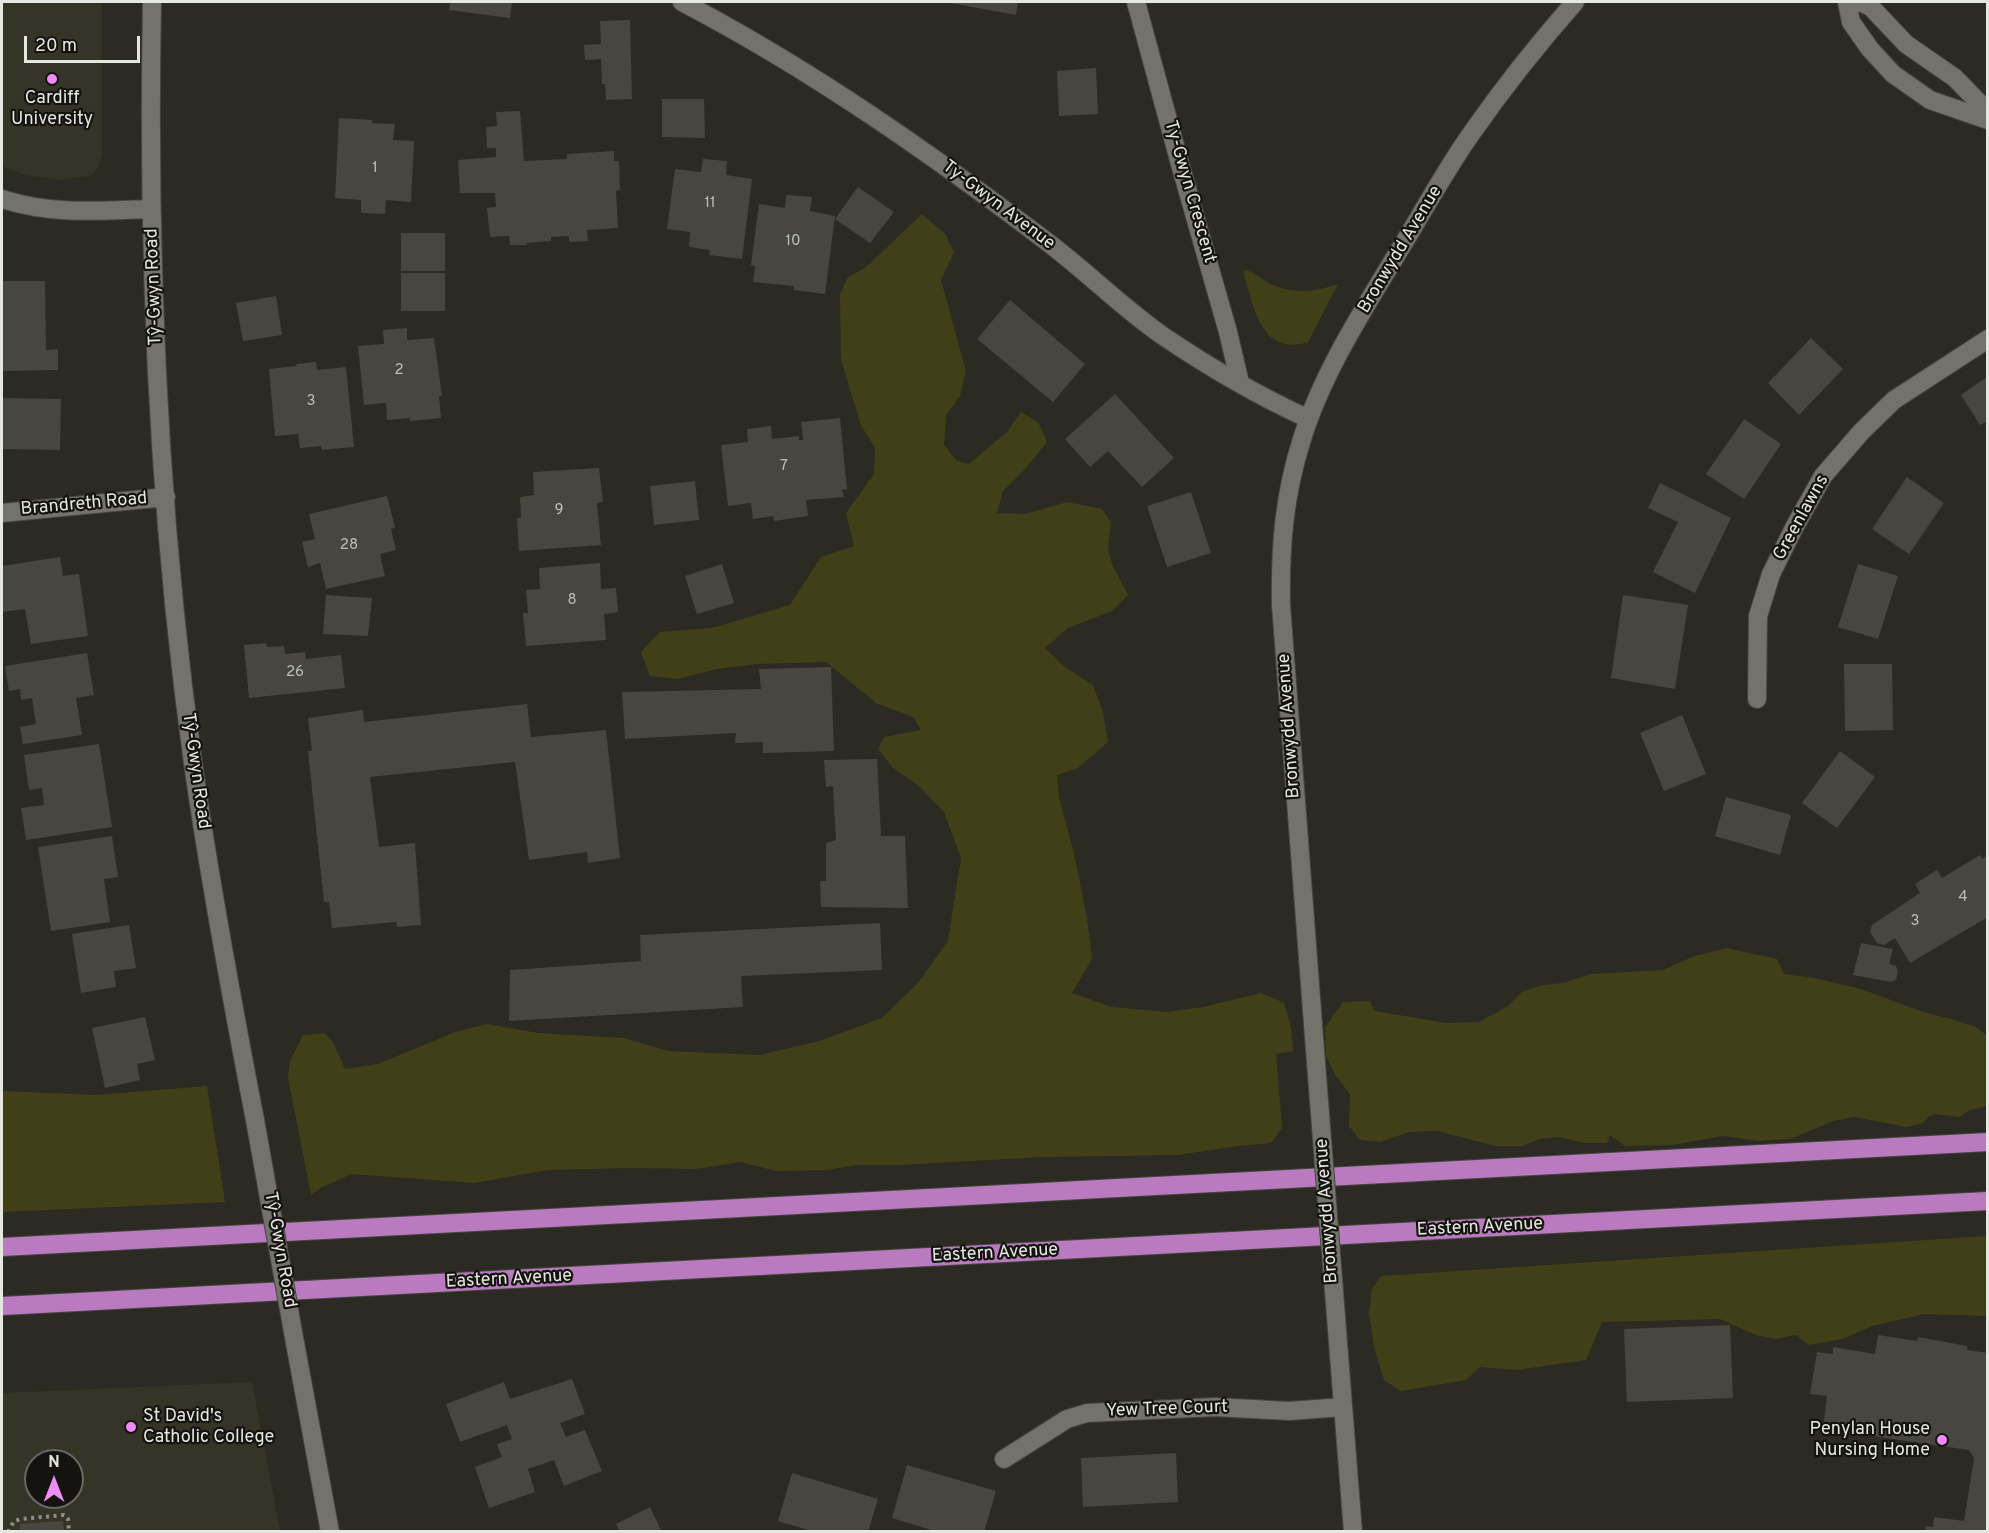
<!DOCTYPE html>
<html>
<head>
<meta charset="utf-8">
<style>
	body { margin:0 }
	#map { position:relative; width:1989px; height:1533px; overflow:hidden; background:#2b2b24; font-family:Overpass,sans-serif }
	canvas { display:block }
	.frame { position:absolute; inset:0; border:3px solid #e7e7e2; pointer-events:none }
	.north { position:absolute; left:24px; top:1449px; width:60px; height:60px; box-sizing:border-box; background:#141310; border:2px solid #686864; border-radius:50%; rotate:0deg; font-size:16px; font-weight:700; line-height:24px; text-align:center; color:#e7e7e2 }
	.north::after { content:''; display:block; margin:auto; width:21px; height:27px; background:#ee8cf8; clip-path:polygon(50% 0,100% 100%,50% 72%,0 100%) }
	.scale { position:absolute; left:24px; top:36px; width:116px; height:27px; box-sizing:border-box; border:3px solid #e7e7e2; border-top:0; padding-left:8px; font-size:18px; line-height:21px; white-space:nowrap; color:#e7e7e2; -webkit-text-stroke:4px #141310; paint-order:stroke }
</style>
</head>
<body>
<div id="map">
<canvas width="1989" height="1533"></canvas>
<div class="frame"></div>
<div class="north">N</div>
<div class="scale">20 m</div>
</div>
<script>
const context = document.querySelector('canvas').getContext('2d');
context.lineJoin = 'round';
function fillPath(path, color) { context.fillStyle = color; context.fill(path, 'evenodd'); }
function stroke(path, color, width, dash) { context.strokeStyle = color; context.lineWidth = width; context.lineCap = dash ? 'butt' : 'round'; context.setLineDash(dash || []); context.stroke(path); }
function label(font, color, halo, rows, align = 'center') {
  context.font = font + ' Overpass,sans-serif'; context.lineWidth = 4.5; context.setLineDash([]); context.textBaseline = 'middle'; context.strokeStyle = halo; context.fillStyle = color; for (const [text, x, y, turn = 0] of rows) {
    context.save(); context.translate(x, y); context.rotate((+turn || 0) * Math.PI / 180); context.textAlign = isNaN(turn) ? turn : align; if (halo) context.strokeText(text, 0, 0); context.fillText(text, 0, 0); context.restore();
  }
}
fillPath(new Path2D(`
	M 2,2 L 102,2 L 102,154 L 98,168 L 91,176 L 60,180 L 25,175 L 2,166 Z
	M 252,1382 L 280,1531 L 2,1531 L 2,1393 ZM 36,1461 L 72,1461 L 72,1497 L 36,1497 Z`), '#353527');
fillPath(new Path2D(`
	M 922,214 L 945,234 L 954,252 L 941,280 L 966,371 L 960,396 L 946,415 L 944,445 L 957,461 L 969,464 L 1007,432 L 1021,412 L 1038,422 L 1047,442 L 1027,467 L 1003,491 L 997,513 L 1026,514 L 1067,502 L 1102,509 L 1111,522 L 1108,548 L 1112,564 L 1128,595 L 1112,611 L 1068,628 L 1045,648 L 1065,667 L 1093,685 L 1103,712 L 1108,742 L 1078,768 L 1057,775 L 1059,797 L 1075,858 L 1087,918 L 1092,959 L 1072,993 L 1112,1007 L 1167,1012 L 1203,1007 L 1261,993 L 1284,1003 L 1291,1027 L 1293,1051 L 1276,1054 L 1282,1128 L 1271,1143 L 1239,1146 L 1177,1155 L 1043,1157 L 900,1165 L 856,1165 L 828,1170 L 776,1171 L 741,1162 L 696,1169 L 631,1168 L 548,1170 L 474,1183 L 352,1174 L 322,1187 L 311,1195 L 288,1078 L 290,1061 L 303,1035 L 324,1033 L 333,1042 L 345,1069 L 378,1064 L 455,1032 L 487,1024 L 538,1033 L 624,1038 L 668,1051 L 760,1055 L 819,1041 L 882,1018 L 918,983 L 948,941 L 961,858 L 944,812 L 918,785 L 893,768 L 878,749 L 884,737 L 921,730 L 913,717 L 876,703 L 826,662 L 757,664 L 717,669 L 678,679 L 650,676 L 641,652 L 660,632 L 712,628 L 790,605 L 821,557 L 854,546 L 846,513 L 874,474 L 875,448 L 861,425 L 841,360 L 840,295 L 847,278 L 866,267 Z
	M 1246,270 C 1254,272 1260,278 1267,282 C 1290,295 1315,292 1338,284 L 1308,342 C 1260,357 1254,306 1243,272 Z
	M 1726,948 L 1777,959 L 1784,974 L 1814,978 L 1861,989 L 1923,1012 L 1951,1019 L 1976,1027 L 1986,1035 L 1987,1041 L 1987,1106 L 1970,1110 L 1959,1117 L 1936,1114 L 1929,1116 L 1923,1123 L 1907,1127 L 1854,1117 L 1833,1121 L 1790,1139 L 1758,1141 L 1723,1136 L 1672,1145 L 1625,1146 L 1610,1135 L 1607,1143 L 1584,1143 L 1559,1137 L 1539,1139 L 1523,1146 L 1495,1146 L 1438,1131 L 1409,1132 L 1380,1142 L 1360,1140 L 1349,1126 L 1350,1094 L 1335,1075 L 1326,1056 L 1325,1027 L 1343,1002 L 1370,1001 L 1375,1011 L 1446,1023 L 1479,1022 L 1508,1006 L 1522,992 L 1542,985 L 1563,983 L 1591,974 L 1663,970 L 1692,957 Z
	M 207,1086 L 225,1202 L 2,1212 L 2,1091 L 97,1095 Z
	M 1987,1236 L 1987,1316 L 1924,1314 L 1872,1326 L 1843,1339 L 1809,1345 L 1796,1335 L 1775,1339 L 1756,1335 L 1720,1319 L 1602,1322 L 1586,1360 L 1517,1370 L 1480,1367 L 1466,1380 L 1401,1391 L 1384,1380 L 1374,1347 L 1369,1313 L 1372,1289 L 1381,1276 Z`), '#413f17');
fillPath(new Path2D(`
	M 450,2 L 512,2 L 510,18 L 449,10 Z
	M 945,2 L 1018,2 L 1016,15 Z
	M 630,20 L 632,99 L 606,100 L 605,84 L 602,84 L 601,59 L 585,60 L 584,45 L 601,44 L 600,21 Z
	M 1096,68 L 1098,114 L 1059,116 L 1057,71 Z
	M 662,99 L 704,99 L 705,138 L 662,137 Z
	M 520,111 L 524,161 L 567,159 L 567,154 L 614,151 L 614,161 L 619,161 L 620,190 L 616,191 L 618,228 L 587,230 L 588,241 L 569,242 L 569,236 L 551,237 L 551,241 L 526,243 L 526,245 L 510,245 L 509,236 L 490,237 L 487,208 L 496,207 L 495,193 L 460,193 L 458,160 L 496,157 L 496,148 L 487,148 L 486,127 L 497,126 L 496,112 Z
	M 339,118 L 372,120 L 372,123 L 395,124 L 393,140 L 414,141 L 411,202 L 386,200 L 385,214 L 361,213 L 361,200 L 335,198 Z
	M 703,159 L 727,161 L 726,175 L 752,179 L 742,259 L 709,255 L 710,250 L 689,247 L 690,232 L 667,229 L 675,169 L 701,172 Z
	M 858,187 L 894,212 L 870,243 L 835,219 Z
	M 786,195 L 812,197 L 810,211 L 835,216 L 825,294 L 794,290 L 794,286 L 753,282 L 755,266 L 751,265 L 759,204 L 785,208 Z
	M 401,233 L 445,233 L 445,271 L 401,271 Z
	M 401,273 L 445,273 L 445,311 L 401,311 Z
	M 2,281 L 45,281 L 46,350 L 58,349 L 58,370 L 2,371 Z
	M 276,296 L 282,335 L 243,341 L 236,303 Z
	M 1010,300 L 1085,364 L 1053,402 L 977,339 Z
	M 407,328 L 407,340 L 434,338 L 442,396 L 439,396 L 441,418 L 410,421 L 410,418 L 387,420 L 386,403 L 364,405 L 358,346 L 384,344 L 383,330 Z
	M 1811,338 L 1843,369 L 1799,415 L 1768,383 Z
	M 316,362 L 317,370 L 346,367 L 354,447 L 322,450 L 321,446 L 300,448 L 298,434 L 275,436 L 269,369 L 297,366 L 296,364 Z
	M 1988,376 L 1988,421 L 1980,425 L 1961,395 Z
	M 1115,394 L 1174,458 L 1142,487 L 1108,451 L 1090,467 L 1065,439 Z
	M 2,398 L 61,399 L 60,450 L 2,449 Z
	M 840,418 L 847,489 L 842,490 L 844,497 L 806,500 L 808,516 L 774,521 L 773,516 L 753,519 L 751,503 L 728,506 L 721,445 L 748,442 L 747,429 L 771,426 L 772,439 L 799,436 L 799,440 L 803,440 L 801,422 Z
	M 1744,419 L 1781,444 L 1744,499 L 1706,474 Z
	M 599,468 L 603,502 L 597,503 L 601,545 L 519,551 L 517,518 L 521,518 L 520,497 L 534,495 L 533,472 Z
	M 1907,477 L 1944,503 L 1909,554 L 1872,529 Z
	M 695,481 L 699,520 L 654,525 L 650,486 Z
	M 1660,483 L 1731,518 L 1695,593 L 1653,572 L 1678,522 L 1648,508 Z
	M 1191,492 L 1211,553 L 1167,567 L 1147,506 Z
	M 387,496 L 395,527 L 391,529 L 396,550 L 380,554 L 385,576 L 326,589 L 320,563 L 308,567 L 302,542 L 315,539 L 309,514 Z
	M 60,557 L 63,576 L 79,574 L 88,636 L 31,644 L 25,609 L 2,612 L 2,566 Z
	M 600,563 L 601,589 L 616,588 L 618,612 L 604,614 L 606,640 L 526,646 L 523,613 L 528,613 L 526,590 L 540,589 L 539,568 Z
	M 722,564 L 734,603 L 697,614 L 685,576 Z
	M 1858,564 L 1898,576 L 1878,639 L 1838,627 Z
	M 326,595 L 372,598 L 368,636 L 323,634 Z
	M 1623,595 L 1688,605 L 1675,689 L 1611,678 Z
	M 266,643 L 267,647 L 284,646 L 285,654 L 305,652 L 306,659 L 341,655 L 345,688 L 249,698 L 244,645 Z
	M 87,653 L 94,695 L 76,698 L 82,735 L 23,744 L 20,727 L 36,724 L 32,698 L 21,700 L 20,689 L 9,691 L 5,666 Z
	M 1844,664 L 1892,664 L 1893,730 L 1845,731 Z
	M 831,667 L 834,751 L 763,753 L 763,742 L 735,743 L 736,733 L 625,739 L 622,692 L 761,689 L 759,669 Z
	M 527,704 L 531,737 L 606,730 L 620,858 L 588,863 L 587,852 L 529,860 L 515,762 L 370,777 L 379,847 L 415,843 L 421,925 L 397,927 L 396,922 L 332,928 L 329,902 L 324,902 L 308,751 L 312,751 L 308,718 L 363,710 L 364,722 Z
	M 1682,715 L 1706,774 L 1664,791 L 1640,733 Z
	M 99,744 L 112,827 L 26,840 L 21,808 L 44,805 L 42,788 L 29,790 L 24,755 Z
	M 1840,751 L 1875,777 L 1837,828 L 1802,803 Z
	M 877,759 L 881,836 L 905,836 L 908,908 L 821,907 L 820,881 L 826,881 L 826,843 L 836,840 L 833,786 L 826,787 L 824,760 Z
	M 1726,797 L 1791,815 L 1780,855 L 1715,836 Z
	M 112,836 L 118,877 L 104,879 L 110,922 L 51,931 L 38,847 Z
	M 1980,855 L 1982,859 L 1988,855 L 1988,917 L 1910,963 L 1895,938 L 1884,945 L 1877,943 L 1870,932 L 1872,925 L 1920,893 L 1915,884 L 1937,870 L 1942,878 Z
	M 880,923 L 882,970 L 741,976 L 743,1007 L 509,1021 L 510,970 L 641,961 L 640,935 Z
	M 129,925 L 136,968 L 114,971 L 116,987 L 81,993 L 72,934 Z
	M 1861,943 L 1893,949 L 1889,964 L 1896,966 L 1898,971 L 1896,980 L 1891,982 L 1853,975 Z
	M 145,1017 L 155,1060 L 137,1064 L 140,1080 L 105,1088 L 92,1028 Z
	M 1730,1325 L 1733,1398 L 1627,1402 L 1624,1329 Z
	M 1878,1335 L 1917,1341 L 1918,1337 L 1967,1346 L 1967,1350 L 1988,1353 L 1988,1532 L 1925,1532 L 1926,1526 L 1933,1527 L 1934,1517 L 1964,1521 L 1974,1458 L 1969,1450 L 1823,1429 L 1827,1396 L 1810,1394 L 1817,1352 L 1833,1354 L 1833,1347 L 1875,1354 Z
	M 572,1379 L 585,1414 L 560,1423 L 566,1437 L 585,1430 L 602,1471 L 564,1486 L 554,1460 L 528,1469 L 535,1492 L 489,1508 L 475,1467 L 502,1457 L 497,1444 L 512,1439 L 507,1425 L 460,1442 L 446,1404 L 504,1382 L 510,1399 Z
	M 1176,1453 L 1178,1502 L 1083,1507 L 1081,1458 Z
	M 907,1465 L 996,1491 L 984,1532 L 938,1532 L 892,1518 Z
	M 792,1473 L 878,1499 L 868,1532 L 815,1532 L 778,1521 Z
	M 650,1507 L 662,1532 L 620,1532 L 616,1524 Z
	M 63,1521 L 64,1532 L 20,1532 L 20,1524 Z`), '#47473f');
const minor = new Path2D(`
	M 152,2 C 147,255 158,512 193,763 C 210,883 232,1001 255,1120
	M 682,2 C 812,70 933,155 1050,244 C 1088,273 1123,308 1163,336 C 1209,367 1258,396 1309,419
	M 1136,2 L 1180,164 L 1228,332 L 1240,383
	M 2,199 C 51,215 100,211 151,209
	M 2,513 L 166,497
	M 1757,699 L 1758,616 L 1771,574 L 1795,526 L 1823,476 L 1862,431 L 1894,400 L 1988,339
	M 1315,1050 L 1281,605 C 1280,547 1284,495 1302,439 C 1322,374 1362,312 1397,254 C 1422,214 1444,172 1471,134 C 1503,88 1538,44 1575,2
	M 295,1343 L 330,1532
	M 1339,1355 L 1353,1532
	M 1004,1459 L 1067,1419 L 1087,1413 L 1215,1407 L 1289,1411 L 1343,1407`);
const tertiary = new Path2D(`
	M 1847,2 L 1851,22 L 1870,49 L 1893,74 L 1930,100 L 1988,120
	M 1860,2 L 1871,7 L 1906,44 L 1955,78 L 1988,112`);
const trunk = new Path2D(`
	M 2,1247 L 1988,1142
	M 2,1306 L 1988,1201`);
stroke(minor, '#474740', 20);
stroke(tertiary, '#474740', 20);
stroke(trunk, '#474740', 20);
stroke(new Path2D(`
	M 8,1532 L 14,1521 L 21,1519 L 64,1515 L 68,1519 L 69,1532`), '#8f8f89', 4, [3, 4.5]);
stroke(minor, '#73736b', 18);
stroke(tertiary, '#73736b', 18);
stroke(trunk, '#ba7ac0', 18);
const minorBridge = new Path2D(`
	M 1315,1050 L 1339,1355
	M 255,1120 L 295,1343`);
stroke(minorBridge, '#474740', 20, []);
stroke(minorBridge, '#73736b', 18);
for (const [x, y, r, color] of [
	[52,79,6,"#ee8cf8"],
	[131,1427,6,"#ee8cf8"],
	[1942,1440,6,"#ee8cf8"]
]) { const dot = new Path2D(); dot.arc(x, y, r, 0, 2 * Math.PI); context.fillStyle = color; context.fill(dot); stroke(dot, '#141310', 2); }
label('15px', '#bfbfb9', null, [
	["1",375,169],
	["11",710,204],
	["10",793,242],
	["2",399,371],
	["3",311,402],
	["7",784,467],
	["9",559,511],
	["28",349,546],
	["8",572,601],
	["26",295,673],
	["4",1963,898],
	["3",1915,922]
]);
label('18px', '#e7e7e2', '#141310', [
	["Cardiff",52,99],
	["University",52,120],
	["St David's",143,1417,"left"],
	["Catholic College",143,1438,"left"],
	["Penylan House",1930,1430,"right"],
	["Nursing Home",1930,1451,"right"]
]);
label('18px', '#e7e7e2', '#141310', [
	["Ty-Gwyn Crescent",1189,192,74],
	["Ty-Gwyn Avenue",998,206,37],
	["Bronwydd Avenue",1401,250,-59],
	["Tŷ-Gwyn Road",155,287,-92],
	["Brandreth Road",84,505,-5],
	["Greenlawns",1802,518,-61],
	["Bronwydd Avenue",1290,726,-94],
	["Tŷ-Gwyn Road",195,771,82],
	["Bronwydd Avenue",1328,1211,-94],
	["Eastern Avenue",1480,1228,-3],
	["Tŷ-Gwyn Road",279,1250,80],
	["Eastern Avenue",995,1254,-3],
	["Eastern Avenue",509,1280,-3],
	["Yew Tree Court",1167,1410,-2]
]);
</script>
</body>
</html>
